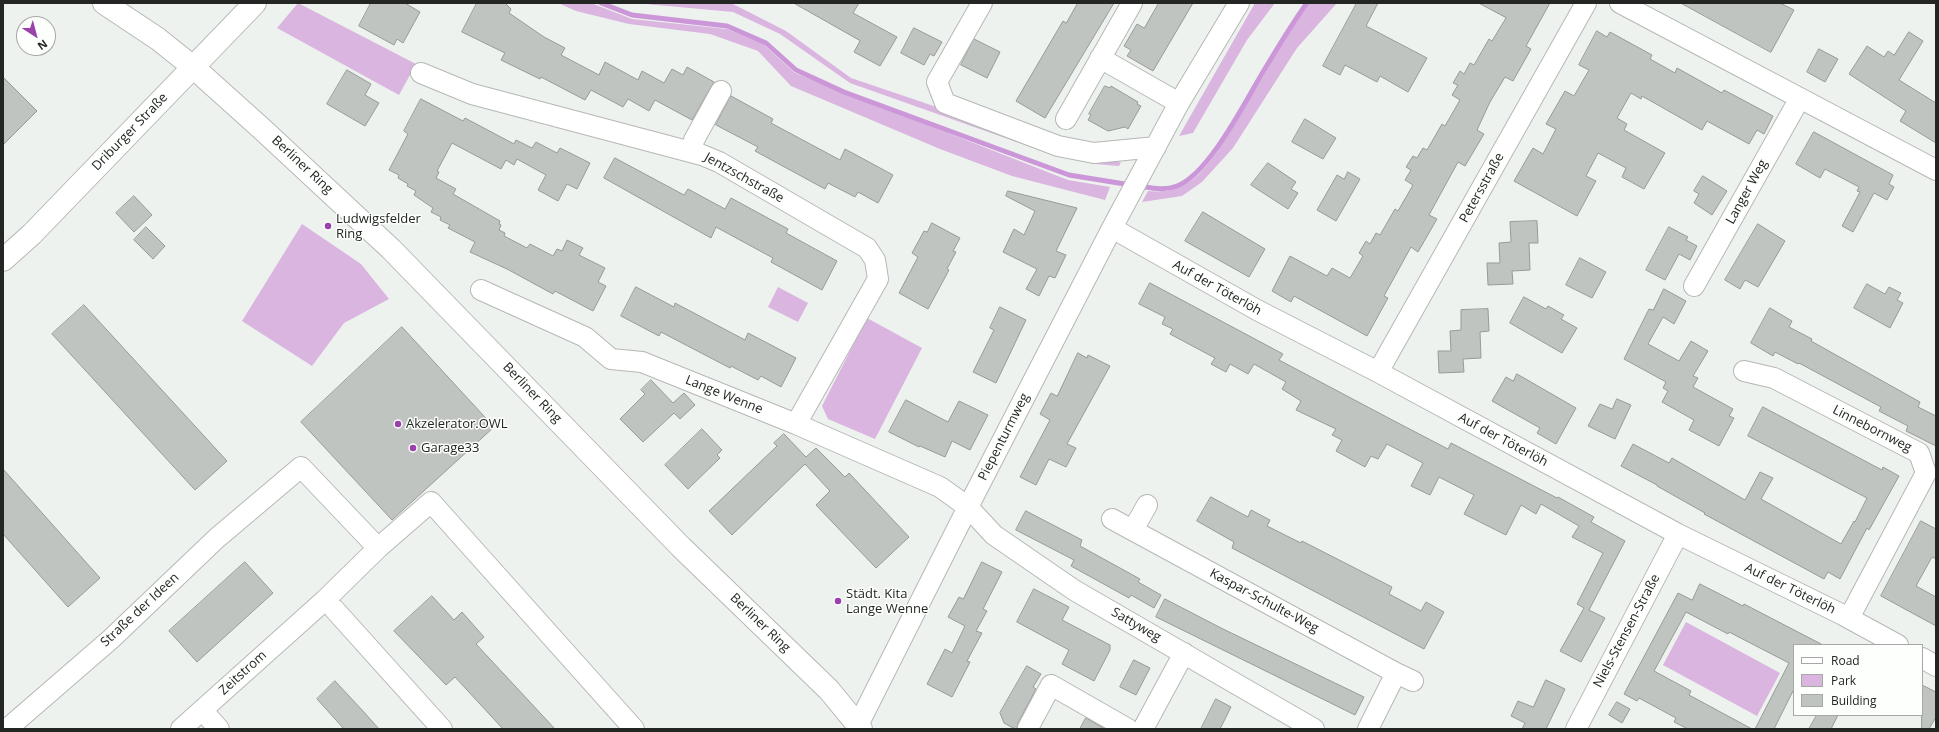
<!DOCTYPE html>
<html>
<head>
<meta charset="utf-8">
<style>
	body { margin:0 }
	#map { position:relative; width:1939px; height:732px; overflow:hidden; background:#eef2ee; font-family:"Open Sans",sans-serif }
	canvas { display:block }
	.frame { position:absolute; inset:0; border:4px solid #242624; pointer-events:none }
	.legend { position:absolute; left:1793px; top:644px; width:130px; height:72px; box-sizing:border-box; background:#fcfffc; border:1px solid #a6a8a6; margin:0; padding:5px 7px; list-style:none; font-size:12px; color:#242624 }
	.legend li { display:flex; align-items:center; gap:8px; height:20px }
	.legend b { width:20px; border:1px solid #a6a8a6 }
	.north { position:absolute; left:16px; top:16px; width:40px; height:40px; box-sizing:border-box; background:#fcfffc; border:1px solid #a6a8a6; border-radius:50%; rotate:144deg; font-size:11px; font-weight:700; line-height:16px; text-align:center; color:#242624 }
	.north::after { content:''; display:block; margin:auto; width:14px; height:18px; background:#9a41ac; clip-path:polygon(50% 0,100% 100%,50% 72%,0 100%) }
</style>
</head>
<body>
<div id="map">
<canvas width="1939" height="732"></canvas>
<div class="frame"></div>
<ul class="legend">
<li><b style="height:5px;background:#fff"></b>Road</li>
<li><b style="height:11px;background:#d9b5e0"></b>Park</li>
<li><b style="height:11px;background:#c0c4c0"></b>Building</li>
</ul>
<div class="north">N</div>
</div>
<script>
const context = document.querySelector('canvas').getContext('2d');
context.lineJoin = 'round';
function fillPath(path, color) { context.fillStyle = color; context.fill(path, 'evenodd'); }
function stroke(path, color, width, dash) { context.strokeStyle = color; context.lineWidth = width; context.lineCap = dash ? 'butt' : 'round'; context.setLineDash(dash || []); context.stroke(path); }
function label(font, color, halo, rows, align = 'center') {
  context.font = font + ' "Open Sans",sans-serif'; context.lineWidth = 3; context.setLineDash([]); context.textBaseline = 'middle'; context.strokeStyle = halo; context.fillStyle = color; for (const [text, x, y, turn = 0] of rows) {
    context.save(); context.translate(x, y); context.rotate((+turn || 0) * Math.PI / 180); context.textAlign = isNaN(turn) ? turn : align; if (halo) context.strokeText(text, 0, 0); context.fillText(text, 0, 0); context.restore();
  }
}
fillPath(new Path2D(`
	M 298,3 L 416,64 L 399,95 L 277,28 Z
	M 558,3 L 591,3 L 632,19 L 727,29 L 763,44 L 795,73 L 1068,180 L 1110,187 L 1105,200 L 1012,176 L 940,149 L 791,86 L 758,51 L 710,34 L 629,24 L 576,11 Z
	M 635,3 L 733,4 L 786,31 L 851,78 L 1096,161 L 1121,162 L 1119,166 L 1095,164 L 1056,156 L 850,83 L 780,34 L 733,12 Z
	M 1255,3 L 1275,3 L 1247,40 L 1193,133 L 1179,136 Z
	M 1310,3 L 1337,3 L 1297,48 L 1233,148 L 1202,182 L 1182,196 L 1142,202 L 1148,191 C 1167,193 1184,188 1198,175 C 1217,156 1231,130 1245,107 C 1266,72 1286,36 1310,3 Z
	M 302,224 L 361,264 L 389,299 L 344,323 L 312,366 L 242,321 Z
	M 778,287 L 808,303 L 798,322 L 768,307 Z
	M 867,318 L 922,348 L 875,439 L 828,419 L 822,406 Z
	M 1686,622 L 1780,673 L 1757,716 L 1663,665 Z`), '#d9b5e0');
stroke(new Path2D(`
	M 601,3 L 632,15 L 727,26 L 766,43 L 796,70 L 844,92 L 1069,175 L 1131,185
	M 1139,186 C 1152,188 1164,191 1177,186 C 1209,174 1245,102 1263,72 C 1277,49 1291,25 1307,3`), '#cc97d8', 5);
const building = new Path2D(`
	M 371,3 L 405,3 L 420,12 L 403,43 L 397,39 L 394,45 L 359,26 Z
	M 477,3 L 505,3 L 511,9 L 509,13 L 544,37 L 565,48 L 561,55 L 599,75 L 605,62 L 638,80 L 642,71 L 664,83 L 672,69 L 683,75 L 687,67 L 714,82 L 692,120 L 655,100 L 649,111 L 628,99 L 623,107 L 591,90 L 585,100 L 541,77 L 540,79 L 501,60 L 505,53 L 462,32 Z
	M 794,3 L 859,3 L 853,13 L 897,37 L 880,66 L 854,52 L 860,41 Z
	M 1078,3 L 1114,3 L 1045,118 L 1016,101 L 1063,21 L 1066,23 Z
	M 1159,3 L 1193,3 L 1153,71 L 1127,56 L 1131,50 L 1124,46 L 1137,24 L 1144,28 Z
	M 1357,3 L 1378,3 L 1366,26 L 1427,58 L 1408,92 L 1380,76 L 1377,82 L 1345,65 L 1340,75 L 1323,66 Z
	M 1479,3 L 1550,3 L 1526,46 L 1531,49 L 1513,81 L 1505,77 L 1490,102 L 1477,130 L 1484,134 L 1465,166 L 1458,162 L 1429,215 L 1437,219 L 1418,252 L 1411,247 L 1384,296 L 1388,298 L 1367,336 L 1294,296 L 1291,302 L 1272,291 L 1290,256 L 1327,276 L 1332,268 L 1350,278 L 1363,256 L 1359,253 L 1366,241 L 1370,244 L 1376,233 L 1380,235 L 1395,209 L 1398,211 L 1413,185 L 1405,180 L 1411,170 L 1406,167 L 1413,156 L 1417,158 L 1423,148 L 1427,150 L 1442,124 L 1445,126 L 1460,100 L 1452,95 L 1458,85 L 1453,83 L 1460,71 L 1464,74 L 1470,63 L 1474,65 L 1489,39 L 1492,41 L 1506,18 Z
	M 1681,3 L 1780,3 L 1794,10 L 1771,52 Z
	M 914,28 L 942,42 L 934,56 L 930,54 L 924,65 L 901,53 Z
	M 1597,31 L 1607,37 L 1610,32 L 1652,55 L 1650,59 L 1675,73 L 1677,68 L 1722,93 L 1724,90 L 1773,116 L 1764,134 L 1757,130 L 1749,144 L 1707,121 L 1702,130 L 1642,96 L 1641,99 L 1631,93 L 1617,118 L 1627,124 L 1624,130 L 1665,153 L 1644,189 L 1622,177 L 1626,168 L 1598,153 L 1586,176 L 1596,181 L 1577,216 L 1514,181 L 1533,148 L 1543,154 L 1556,129 L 1546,124 L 1565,91 L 1574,96 L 1589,70 L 1579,65 Z
	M 1909,32 L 1923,41 L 1899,80 L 1936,103 L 1936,143 L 1900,121 L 1906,111 L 1849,74 L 1867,46 L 1884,57 L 1888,51 L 1894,55 Z
	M 974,39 L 1000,52 L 987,78 L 961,65 Z
	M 1819,49 L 1838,59 L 1825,82 L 1807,72 Z
	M 347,70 L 371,84 L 365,95 L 379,103 L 365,126 L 327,104 Z
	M 3,77 L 37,111 L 3,145 Z
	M 1105,86 L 1110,88 L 1111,86 L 1138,102 L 1137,104 L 1141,106 L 1128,129 L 1125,127 L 1108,131 L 1088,120 L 1091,115 L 1089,114 Z
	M 731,96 L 773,119 L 771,123 L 840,160 L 845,149 L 893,175 L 878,203 L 858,192 L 855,197 L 828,183 L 825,189 L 755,151 L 758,147 L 716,125 Z
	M 421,99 L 463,121 L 465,118 L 514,144 L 516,140 L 532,148 L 536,142 L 557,153 L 560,148 L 590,163 L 577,189 L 567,184 L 558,201 L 538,190 L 546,175 L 517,159 L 514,165 L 506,160 L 501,169 L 452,143 L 437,171 L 439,172 L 436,178 L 456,189 L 453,194 L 500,221 L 499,224 L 501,225 L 499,230 L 505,233 L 504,236 L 527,248 L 530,244 L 553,256 L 557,249 L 562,251 L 567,240 L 583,248 L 579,255 L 605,268 L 598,282 L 606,286 L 593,311 L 555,291 L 553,294 L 507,269 L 470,252 L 475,242 L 448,228 L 450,225 L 440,220 L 441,217 L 431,212 L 433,208 L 414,195 L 416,191 L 407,186 L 408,184 L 398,178 L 399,175 L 389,170 L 408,134 L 404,131 Z
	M 1305,119 L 1336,138 L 1323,159 L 1292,142 Z
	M 1814,132 L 1893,175 L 1889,184 L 1894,187 L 1887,200 L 1874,193 L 1853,232 L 1842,226 L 1860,192 L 1857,191 L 1859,187 L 1825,169 L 1820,178 L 1796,164 Z
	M 615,158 L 684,195 L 688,189 L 725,209 L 731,198 L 788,229 L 786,233 L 837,261 L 822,290 L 771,262 L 773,258 L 716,227 L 711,238 L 604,178 Z
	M 1268,163 L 1296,182 L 1291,189 L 1298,193 L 1288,209 L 1251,185 Z
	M 1348,172 L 1360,179 L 1336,221 L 1317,210 L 1337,175 L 1344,179 Z
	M 1703,176 L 1727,191 L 1712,215 L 1694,203 L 1699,194 L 1694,191 Z
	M 1008,191 L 1077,208 L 1056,251 L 1066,255 L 1055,278 L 1049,276 L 1039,296 L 1026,289 L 1037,269 L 1003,252 L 1014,229 L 1024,235 L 1035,211 L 1006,196 Z
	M 134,196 L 152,215 L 134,232 L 116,213 Z
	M 1203,212 L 1265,249 L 1249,277 L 1185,241 Z
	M 1537,221 L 1538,243 L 1529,243 L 1530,270 L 1512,271 L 1513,284 L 1488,285 L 1487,263 L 1500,263 L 1499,243 L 1511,242 L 1510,222 Z
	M 932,223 L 960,238 L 953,251 L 956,252 L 947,269 L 949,270 L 928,309 L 899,293 L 918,257 L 912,253 L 924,231 L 927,232 Z
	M 1758,224 L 1785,241 L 1758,287 L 1745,280 L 1740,289 L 1725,280 Z
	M 146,227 L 165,246 L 153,259 L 134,240 Z
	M 1669,227 L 1688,237 L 1686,240 L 1697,246 L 1690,260 L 1679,254 L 1665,280 L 1646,270 Z
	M 1580,258 L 1606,272 L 1592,298 L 1566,285 Z
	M 1150,283 L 1283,354 L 1279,360 L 1398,423 L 1448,449 L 1451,443 L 1557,498 L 1558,497 L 1594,517 L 1591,522 L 1625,541 L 1589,610 L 1605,618 L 1581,662 L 1560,651 L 1584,608 L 1577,604 L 1603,553 L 1572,537 L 1579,526 L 1541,504 L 1536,514 L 1521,505 L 1506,535 L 1464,514 L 1474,495 L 1439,477 L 1430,495 L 1411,486 L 1423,463 L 1387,444 L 1378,459 L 1371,456 L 1365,467 L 1336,451 L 1342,440 L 1332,435 L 1336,429 L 1296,410 L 1301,401 L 1282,389 L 1286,382 L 1254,364 L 1248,374 L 1230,364 L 1226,372 L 1211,364 L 1215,358 L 1170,334 L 1173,329 L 1162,324 L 1165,317 L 1139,304 Z
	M 1867,284 L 1885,294 L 1889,287 L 1901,293 L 1897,300 L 1903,303 L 1890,328 L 1854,308 Z
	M 636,287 L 674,307 L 675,303 L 745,340 L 748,333 L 796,358 L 781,387 L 761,376 L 758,380 L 731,366 L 730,368 L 661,332 L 659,336 L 621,316 Z
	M 1664,289 L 1686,301 L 1674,324 L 1663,317 L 1648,344 L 1679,361 L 1691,341 L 1708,351 L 1693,376 L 1698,378 L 1693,387 L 1733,409 L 1729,416 L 1734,418 L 1719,446 L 1689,430 L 1694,420 L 1662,402 L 1668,391 L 1663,388 L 1666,382 L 1624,359 L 1649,309 L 1653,310 Z
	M 1524,297 L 1546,309 L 1548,306 L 1564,315 L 1561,319 L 1577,328 L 1562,353 L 1510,323 Z
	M 84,305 L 227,461 L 195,490 L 52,334 Z
	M 1000,307 L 1026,320 L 996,383 L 973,372 L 994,330 L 990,328 Z
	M 1770,308 L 1792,321 L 1789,327 L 1812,339 L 1811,341 L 1920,402 L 1918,407 L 1936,416 L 1936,446 L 1906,431 L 1908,426 L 1879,411 L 1881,407 L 1799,363 L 1798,364 L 1775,352 L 1773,356 L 1751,343 Z
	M 1488,309 L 1489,331 L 1480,332 L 1481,358 L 1463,359 L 1464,372 L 1439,373 L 1438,351 L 1451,351 L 1450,331 L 1461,330 L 1461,310 Z
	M 402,327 L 494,427 L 392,520 L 301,422 Z
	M 1078,353 L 1087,358 L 1088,355 L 1110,366 L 1067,444 L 1076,448 L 1066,467 L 1049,459 L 1036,485 L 1020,477 L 1050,420 L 1040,414 L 1051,393 L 1057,396 Z
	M 1517,374 L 1576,408 L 1556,444 L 1537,433 L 1540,428 L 1492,401 L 1506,377 L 1513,381 Z
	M 651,380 L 673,403 L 684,393 L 695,405 L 680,419 L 674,413 L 643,442 L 620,419 L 645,394 L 641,390 Z
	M 1617,399 L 1631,405 L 1615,439 L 1588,426 L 1600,404 L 1612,409 Z
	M 906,400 L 948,422 L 959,401 L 988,415 L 970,450 L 952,441 L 945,457 L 920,446 L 919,447 L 889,432 Z
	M 1763,407 L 1882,470 L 1883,467 L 1899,476 L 1869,530 L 1867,528 L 1840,579 L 1828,572 L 1824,579 L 1704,514 L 1705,513 L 1657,486 L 1657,485 L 1621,466 L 1633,444 L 1669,463 L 1672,458 L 1745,500 L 1760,472 L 1773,478 L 1761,499 L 1841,544 L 1854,521 L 1855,522 L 1867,498 L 1748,436 Z
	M 702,429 L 722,450 L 717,455 L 720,458 L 688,489 L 665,465 Z
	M 784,434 L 806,457 L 816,448 L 845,477 L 849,473 L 909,537 L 876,568 L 816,505 L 830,491 L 805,464 L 732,535 L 709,511 L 777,446 L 774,443 Z
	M 3,469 L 100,578 L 68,607 L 3,534 Z
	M 1211,497 L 1248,517 L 1251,510 L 1270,520 L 1267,526 L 1301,543 L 1302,541 L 1392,587 L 1389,594 L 1421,611 L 1426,602 L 1444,612 L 1424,649 L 1232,548 L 1234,542 L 1197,521 Z
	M 1026,511 L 1082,540 L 1080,546 L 1140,579 L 1138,582 L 1161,595 L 1154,608 L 1131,595 L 1129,598 L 1071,566 L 1074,560 L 1016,530 Z
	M 1921,521 L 1936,529 L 1936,559 L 1932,557 L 1916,586 L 1936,597 L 1936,626 L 1881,596 Z
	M 245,562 L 273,593 L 197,662 L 169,631 Z
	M 982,562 L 1002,572 L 983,609 L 987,611 L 976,631 L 982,633 L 967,661 L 970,662 L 952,697 L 927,684 L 945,649 L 952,653 L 965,626 L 948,617 L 959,597 L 963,599 Z
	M 1700,584 L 1743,606 L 1744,604 L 1823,645 L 1794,645 L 1794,689 L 1774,729 L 1755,729 L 1789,663 L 1729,632 L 1728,634 L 1686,612 L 1654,671 L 1691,691 L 1689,695 L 1752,729 L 1688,729 L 1674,722 L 1676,718 L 1639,698 L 1637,701 L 1624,694 L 1678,593 L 1692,600 Z
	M 1034,589 L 1069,607 L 1062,620 L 1110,645 L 1110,650 L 1094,681 L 1062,664 L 1069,650 L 1017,622 Z
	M 432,596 L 454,620 L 462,612 L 484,637 L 476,644 L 555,729 L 503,729 L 455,677 L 446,685 L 394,631 Z
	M 1165,599 L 1223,629 L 1364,697 L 1355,715 L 1156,617 Z
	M 1134,660 L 1150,668 L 1136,695 L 1120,687 Z
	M 1027,666 L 1041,674 L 1033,687 L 1036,689 L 1018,723 L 1017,729 L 1015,729 L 1004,723 L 1000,713 Z
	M 1546,680 L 1565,689 L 1560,700 L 1546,729 L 1522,729 L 1525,723 L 1511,716 L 1518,701 L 1533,707 Z
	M 335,681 L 363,711 L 379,729 L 344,729 L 317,699 Z
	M 1922,685 L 1936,692 L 1936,717 L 1929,729 L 1922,729 Z
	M 1216,699 L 1231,707 L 1220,729 L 1201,729 Z
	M 1617,702 L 1630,709 L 1622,723 L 1609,715 Z
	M 1817,715 L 1838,715 L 1831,729 L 1809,729 Z
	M 1086,718 L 1105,729 L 1080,729 Z`);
fillPath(building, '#c0c4c0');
stroke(building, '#979a97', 1);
const minor = new Path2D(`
	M 982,3 L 937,82 L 945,103 L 1058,146 L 1094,153 L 1156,147
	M 1620,3 L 1936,170
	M 1100,58 L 1179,103
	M 421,73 L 472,94 L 702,155 L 719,162 L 867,248 L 875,260 L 878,279 L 796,424
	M 1066,119 L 1132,3
	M 692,152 L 694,140 L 721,91
	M 1112,228 L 1257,310 L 1378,372 L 1678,534 L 1843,615 L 1898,645
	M 1694,286 L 1800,98
	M 481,290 L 585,337 L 611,359 L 642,362 L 796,424 L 940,487 L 968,507 L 994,535 L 1074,590 L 1314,729
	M 1744,371 L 1774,378 L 1919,453 L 1926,473 L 1849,618
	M 1378,372 L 1586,3
	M 1112,519 L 1396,673 L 1368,729
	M 1133,530 L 1147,505
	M 334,609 L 442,729
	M 1922,658 L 1936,666
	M 1396,673 L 1413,681
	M 202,710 L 219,729
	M 1028,728 L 1051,685 L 1128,729
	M 7,729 L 111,639 L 217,538 L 301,467 L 378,548
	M 181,729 L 325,600 L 378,548 L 431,502 L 634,729
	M 856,729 L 968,507 L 1112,228 L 1179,103 L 1239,3
	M 1143,729 L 1184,653
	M 1576,729 L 1678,534`);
const major = new Path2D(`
	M 104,3 L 158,39 L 193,67 L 262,129 L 391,249 L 681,547 L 829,690 L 861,729
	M 3,260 L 32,234 L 255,3`);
stroke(minor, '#b5b8b5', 22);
stroke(major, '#b5b8b5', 24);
stroke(minor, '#fff', 20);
stroke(major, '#fff', 22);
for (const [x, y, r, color] of [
	[328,226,4,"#9a41ac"],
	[398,424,4,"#9a41ac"],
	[413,448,4,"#9a41ac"],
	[838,601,4,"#9a41ac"]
]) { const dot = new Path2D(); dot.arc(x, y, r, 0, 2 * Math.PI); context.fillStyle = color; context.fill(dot); stroke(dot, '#fcfffc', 1.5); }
label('13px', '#242624', '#fcfffc', [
	["Driburger Straße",130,132,-46],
	["Berliner Ring",302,165,43],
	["Jentzschstraße",744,178,29],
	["Petersstraße",1482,188,-61],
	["Langer Weg",1747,192,-61],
	["Auf der Töterlöh",1217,288,29],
	["Berliner Ring",532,393,46],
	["Lange Wenne",724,395,22],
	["Linnebornweg",1872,429,27],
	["Piepenturmweg",1004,437,-63],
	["Auf der Töterlöh",1503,440,28],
	["Auf der Töterlöh",1790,589,26],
	["Kaspar-Schulte-Weg",1264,601,28],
	["Straße der Ideen",140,610,-43],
	["Berliner Ring",760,623,44],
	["Sattyweg",1136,625,30],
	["Niels-Stensen-Straße",1627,631,-62],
	["Zeitstrom",243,673,-42]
]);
label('13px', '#242624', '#fcfffc', [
	["Ludwigsfelder",336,219],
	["Ring",336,234],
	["Akzelerator.OWL",406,424],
	["Garage33",421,448],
	["Städt. Kita",846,594],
	["Lange Wenne",846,609]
], 'left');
</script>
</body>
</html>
